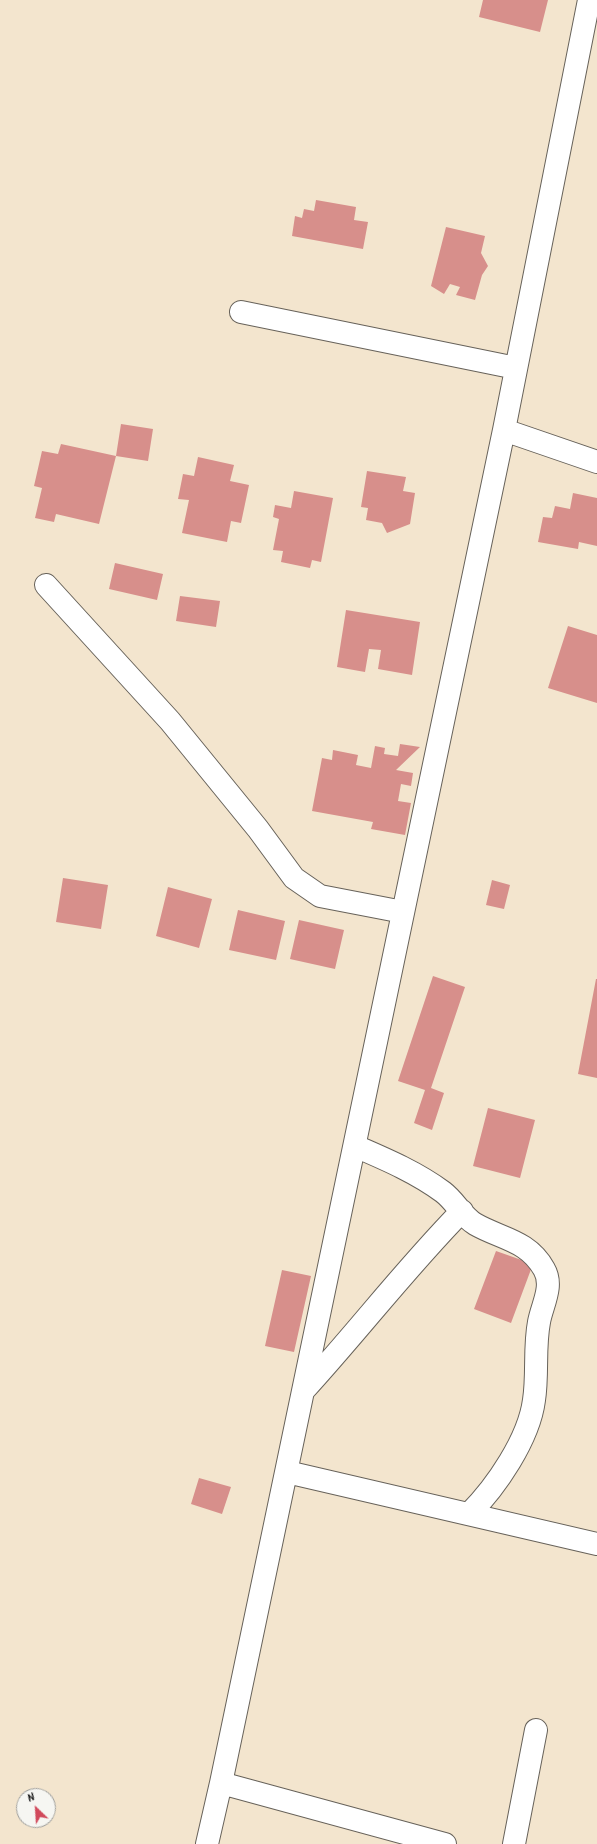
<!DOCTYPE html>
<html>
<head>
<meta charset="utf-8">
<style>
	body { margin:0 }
	#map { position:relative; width:597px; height:1844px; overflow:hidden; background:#f3e5ce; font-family:Kalam,sans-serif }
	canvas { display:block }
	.north { position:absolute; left:16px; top:1788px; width:40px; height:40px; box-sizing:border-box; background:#f6f6f2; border:1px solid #9f9f9c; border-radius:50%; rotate:335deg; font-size:11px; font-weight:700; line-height:16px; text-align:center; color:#1c1c1c }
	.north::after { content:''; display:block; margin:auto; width:14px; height:18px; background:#d1495b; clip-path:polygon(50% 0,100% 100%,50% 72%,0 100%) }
</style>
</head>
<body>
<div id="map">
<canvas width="597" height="1844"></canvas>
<div class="north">N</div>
</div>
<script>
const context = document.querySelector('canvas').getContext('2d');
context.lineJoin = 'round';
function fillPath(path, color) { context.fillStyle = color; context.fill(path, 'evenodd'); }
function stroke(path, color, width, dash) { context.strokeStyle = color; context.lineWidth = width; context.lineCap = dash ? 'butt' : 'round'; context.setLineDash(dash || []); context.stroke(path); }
fillPath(new Path2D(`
	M 483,0 L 548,0 L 540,32 L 479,17 Z
	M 316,200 L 356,207 L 354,220 L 368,222 L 363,249 L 292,236 L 295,216 L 302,218 L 304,209 L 314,211 Z
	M 446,227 L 485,236 L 481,253 L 488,266 L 482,275 L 475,300 L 456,295 L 460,287 L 450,284 L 444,294 L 431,286 Z
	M 121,424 L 153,429 L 148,461 L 116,456 L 99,524 L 56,514 L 54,522 L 35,518 L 42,488 L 34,486 L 42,451 L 58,454 L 61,444 L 116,456 Z
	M 198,457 L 234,465 L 230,481 L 249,485 L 241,523 L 231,521 L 227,542 L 182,533 L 189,500 L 178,499 L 183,474 L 194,476 Z
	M 367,471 L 406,477 L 403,491 L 415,493 L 410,524 L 387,533 L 382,523 L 366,520 L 368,508 L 361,507 Z
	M 294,491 L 333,498 L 321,562 L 312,560 L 310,568 L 281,562 L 283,551 L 273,550 L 279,519 L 273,517 L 275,505 L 291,508 Z
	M 573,493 L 597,498 L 597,546 L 579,542 L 578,549 L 538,542 L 543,517 L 552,518 L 555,506 L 570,509 Z
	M 115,563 L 163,574 L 157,600 L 109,589 Z
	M 180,596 L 220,601 L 216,627 L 176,621 Z
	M 346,610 L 420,622 L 412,675 L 378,669 L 381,650 L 369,649 L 365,672 L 337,667 Z
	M 568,626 L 597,635 L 597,703 L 548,688 Z
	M 400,744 L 420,747 L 396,770 L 413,773 L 411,786 L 401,784 L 398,801 L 411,803 L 405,835 L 371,829 L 373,822 L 312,811 L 322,758 L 332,760 L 333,750 L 358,755 L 356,765 L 371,768 L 375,746 L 385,748 L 384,754 L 398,756 Z
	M 63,878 L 108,885 L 101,929 L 56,922 Z
	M 492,880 L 510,885 L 504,909 L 486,905 Z
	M 168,887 L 212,899 L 199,948 L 156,936 Z
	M 238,910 L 285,921 L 276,960 L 229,950 Z
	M 299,920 L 344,930 L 335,969 L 290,959 Z
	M 433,976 L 465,987 L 431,1088 L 444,1093 L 432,1130 L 414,1123 L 425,1090 L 398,1081 Z
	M 596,979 L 597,979 L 597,1078 L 578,1074 Z
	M 488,1108 L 535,1120 L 520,1178 L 473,1166 Z
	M 496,1251 L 533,1264 L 511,1323 L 474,1309 Z
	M 282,1270 L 311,1276 L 294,1352 L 265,1346 Z
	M 199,1478 L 231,1487 L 222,1514 L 191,1504 Z`), '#d78f8b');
const minor = new Path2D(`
	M 241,312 L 516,368
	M 504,430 L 597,462
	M 46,585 L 170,721 L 258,829 L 294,878 L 320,896 L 403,912
	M 355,1146 C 385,1159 416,1172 443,1192 C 455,1201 462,1216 475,1224 C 501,1239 528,1240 544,1269 C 554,1286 542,1305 539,1322 C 534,1348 538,1374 534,1400 C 529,1439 496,1487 469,1514
	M 304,1390 C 358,1331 406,1268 462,1211
	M 287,1472 L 597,1544
	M 221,1783 L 445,1844
	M 207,1844 L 221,1783 L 504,430 L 589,0
	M 514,1844 L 536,1730`);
stroke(minor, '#67625a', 24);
stroke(minor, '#fff', 22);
</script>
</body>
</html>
